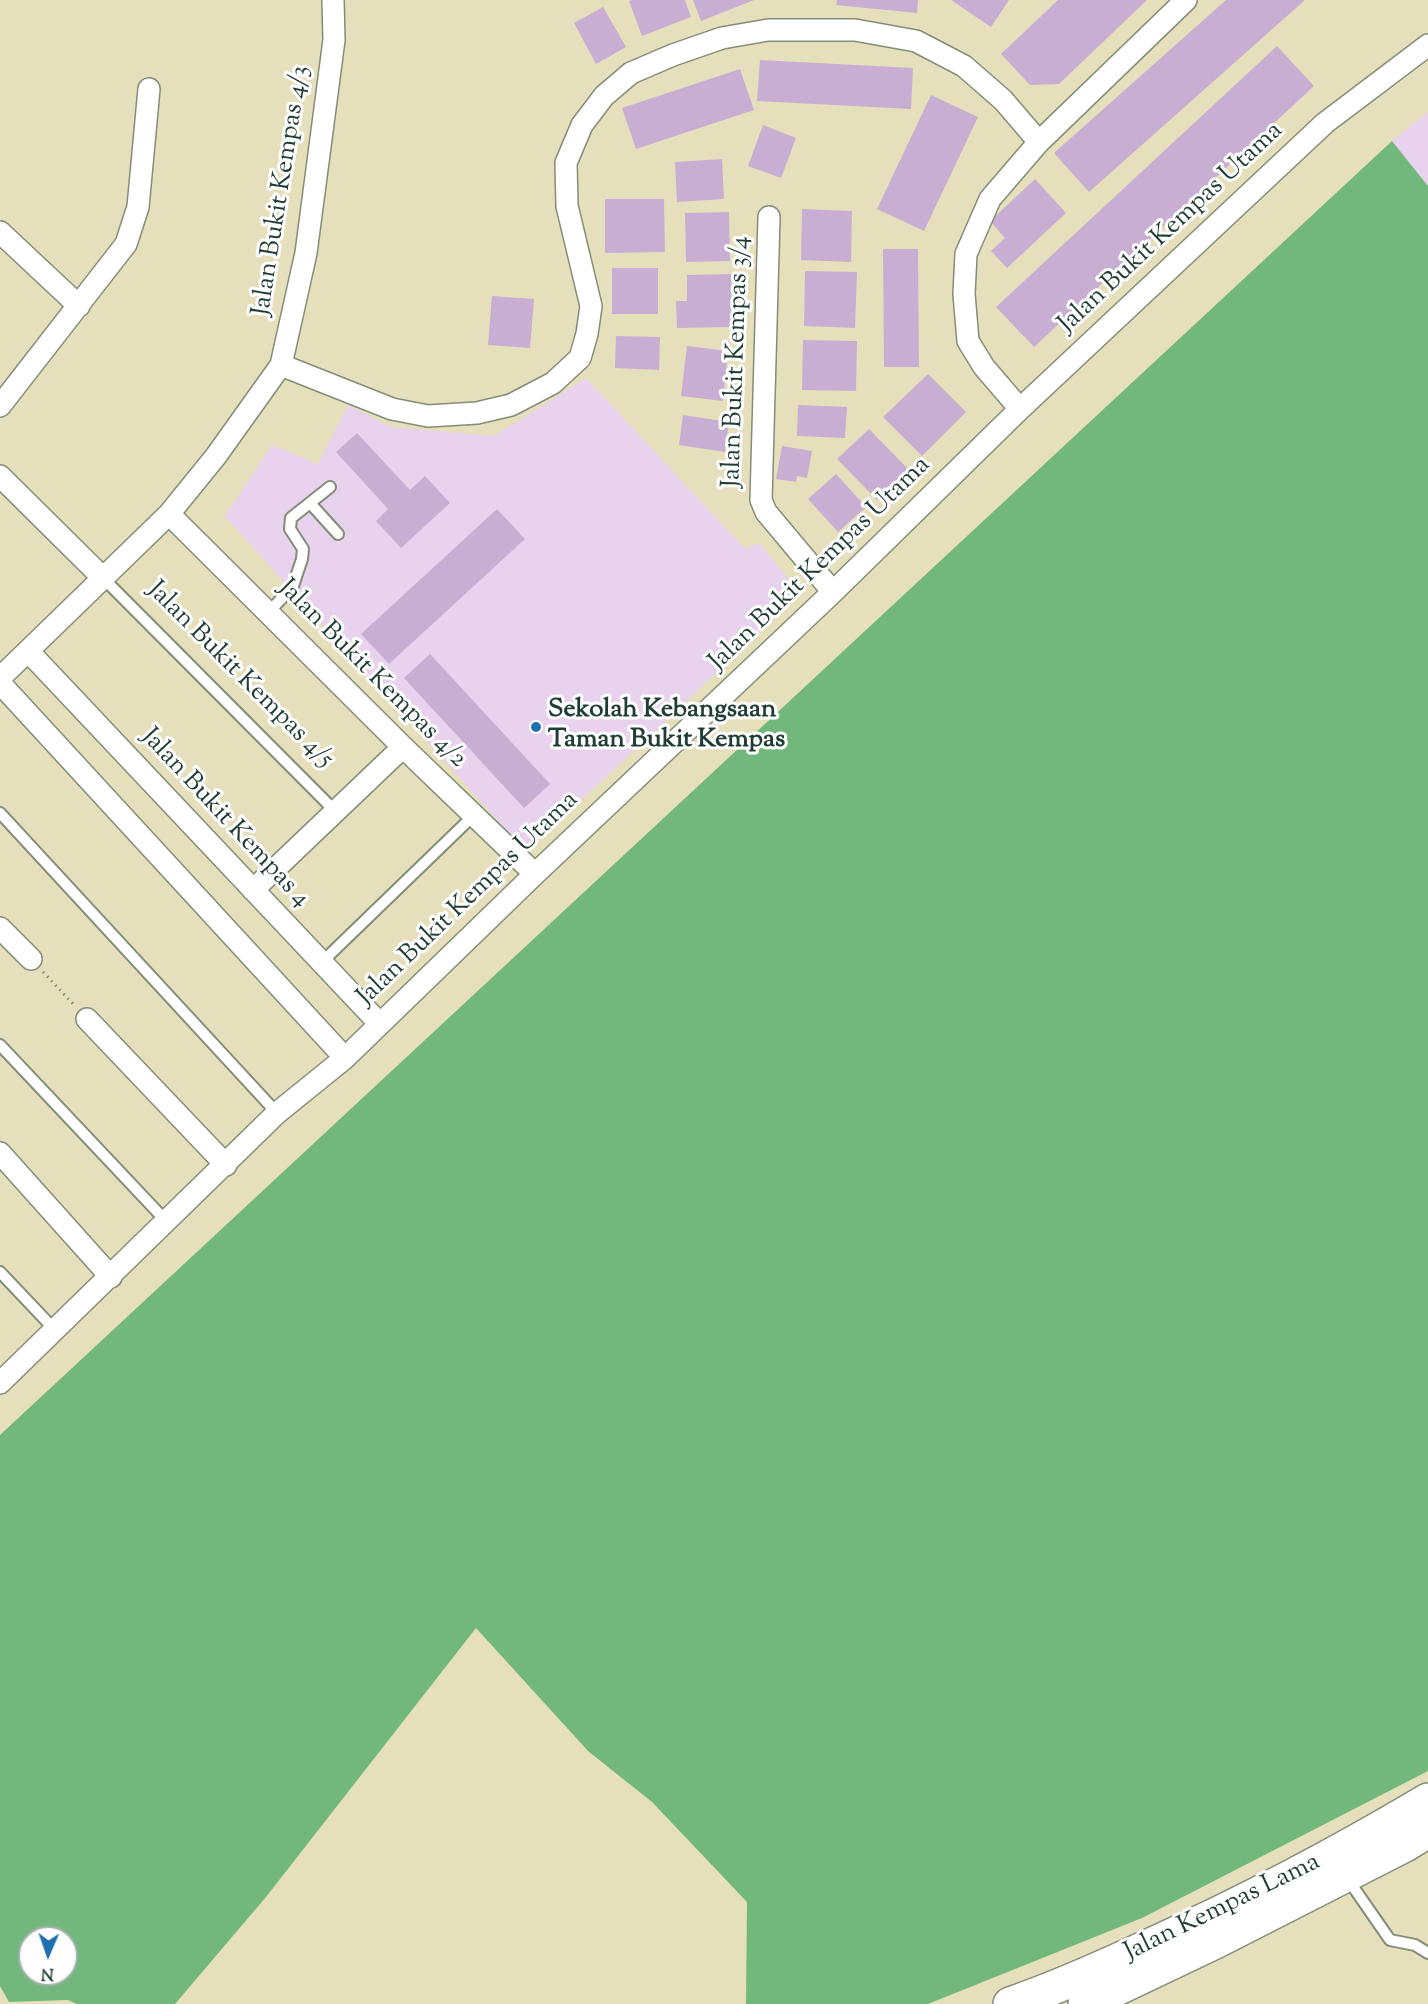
<!DOCTYPE html>
<html>
<head>
<meta charset="utf-8">
<style>
	body { margin:0 }
	#map { position:relative; width:1428px; height:2004px; overflow:hidden; background:#e6dfbb; font-family:"Sorts Mill Goudy",serif }
	canvas { display:block }
	.north { position:absolute; left:18px; top:1926px; width:60px; height:60px; box-sizing:border-box; background:#fff; border:2px solid #a5b1ae; border-radius:50%; rotate:182deg; font-size:16px; font-weight:700; line-height:24px; text-align:center; color:#1f3d34 }
	.north::after { content:''; display:block; margin:auto; width:21px; height:27px; background:#1f6fb2; clip-path:polygon(50% 0,100% 100%,50% 72%,0 100%) }
</style>
</head>
<body>
<div id="map">
<canvas width="1428" height="2004"></canvas>
<div class="north">N</div>
</div>
<script>
const context = document.querySelector('canvas').getContext('2d');
context.lineJoin = 'round';
function fillPath(path, color) { context.fillStyle = color; context.fill(path, 'evenodd'); }
function stroke(path, color, width, dash) { context.strokeStyle = color; context.lineWidth = width; context.lineCap = dash ? 'butt' : 'round'; context.setLineDash(dash || []); context.stroke(path); }
function label(font, color, halo, rows, align = 'center') {
  context.font = font + ' "Sorts Mill Goudy",serif'; context.lineWidth = 6; context.setLineDash([]); context.textBaseline = 'middle'; context.strokeStyle = halo; context.fillStyle = color; for (const [text, x, y, turn = 0] of rows) {
    context.save(); context.translate(x, y); context.rotate((+turn || 0) * Math.PI / 180); context.textAlign = isNaN(turn) ? turn : align; if (halo) context.strokeText(text, 0, 0); context.fillText(text, 0, 0); context.restore();
  }
}
fillPath(new Path2D(`
	M 1428,112 L 1428,186 L 1392,141 Z
	M 586,378 L 745,549 L 759,543 L 791,582 L 792,602 L 526,852 L 225,516 L 272,445 L 318,464 L 348,405 L 391,427 L 494,436 Z`), '#e8d2ee');
fillPath(new Path2D(`
	M 1392,141 L 1428,186 L 1428,1771 L 1142,1918 L 928,2004 L 746,2004 L 747,1902 L 652,1802 L 588,1751 L 476,1628 L 266,1897 L 175,2004 L 77,2004 L 68,2000 L 9,2002 L 0,1986 L 0,1435 ZM 30,1938 L 66,1938 L 66,1974 L 30,1974 Z`), '#72b87c');
fillPath(new Path2D(`
	M 632,0 L 685,0 L 691,17 L 642,36 L 629,1 Z
	M 693,0 L 754,0 L 701,21 Z
	M 837,0 L 918,0 L 917,13 L 836,5 Z
	M 951,0 L 1009,0 L 991,27 Z
	M 1058,0 L 1147,0 L 1059,84 L 1030,85 L 1001,54 Z
	M 1226,0 L 1305,0 L 1089,192 L 1054,153 Z
	M 603,7 L 626,47 L 596,64 L 574,23 Z
	M 1277,46 L 1314,86 L 1034,347 L 996,307 Z
	M 760,60 L 913,68 L 911,109 L 757,101 Z
	M 740,69 L 754,110 L 636,149 L 622,108 Z
	M 931,95 L 978,117 L 924,231 L 877,209 Z
	M 763,125 L 796,138 L 781,178 L 748,166 Z
	M 722,159 L 724,199 L 677,202 L 675,162 Z
	M 1035,179 L 1066,213 L 1007,268 L 991,251 L 1005,238 L 990,221 Z
	M 605,199 L 664,199 L 665,252 L 605,253 Z
	M 802,209 L 852,211 L 851,262 L 801,260 Z
	M 729,212 L 730,261 L 686,262 L 685,213 Z
	M 883,249 L 918,249 L 919,367 L 884,367 Z
	M 612,268 L 658,268 L 658,314 L 612,314 Z
	M 805,271 L 857,272 L 855,328 L 804,326 Z
	M 731,274 L 732,327 L 677,328 L 676,301 L 687,301 L 687,275 Z
	M 492,296 L 534,299 L 530,348 L 488,345 Z
	M 616,336 L 660,337 L 659,370 L 615,368 Z
	M 803,340 L 857,341 L 856,391 L 802,390 Z
	M 687,346 L 728,351 L 723,401 L 681,396 Z
	M 928,374 L 966,412 L 922,456 L 883,417 Z
	M 798,405 L 847,407 L 845,438 L 797,436 Z
	M 683,415 L 729,422 L 725,452 L 679,445 Z
	M 869,429 L 908,469 L 877,500 L 837,459 Z
	M 357,433 L 410,490 L 425,476 L 450,503 L 401,548 L 376,521 L 388,509 L 336,452 Z
	M 782,446 L 812,451 L 807,478 L 797,476 L 796,482 L 776,479 Z
	M 836,474 L 866,507 L 838,532 L 808,499 Z
	M 497,509 L 525,539 L 389,664 L 361,634 Z
	M 430,654 L 550,784 L 524,808 L 404,678 Z`), '#c9aed3');
const service = new Path2D(`
	M 310,503 L 338,534
	M 104,579 L 336,812
	M 269,612 L 293,586 L 302,559 L 303,549 L 290,529 L 291,518 L 330,487
	M 0,813 L 277,1113
	M 322,962 L 474,815
	M 0,1045 L 167,1222
	M 0,1272 L 55,1330
	M 1347,1878 L 1390,1940 L 1415,1945 L 1428,1953`);
const minor = new Path2D(`
	M 769,217 L 761,500 L 766,512 L 833,592
	M 0,232 L 79,306
	M 281,365 L 392,409 L 428,416 L 477,413 L 511,405 L 553,383 L 580,358 L 587,334 L 591,306 L 567,206 L 566,163 L 582,125 L 604,96 L 631,73 L 673,55 L 722,38 L 768,30 L 855,30 L 916,41 L 964,66 L 1003,100 L 1039,142
	M 0,406 L 126,244 L 138,207 L 149,89
	M 1020,409 L 984,367 L 968,341 L 964,294 L 966,254 L 990,199 L 1039,142 L 1186,0
	M 0,476 L 104,579
	M 169,514 L 403,747 L 535,874
	M 29,652 L 379,1023
	M 0,678 L 169,514 L 216,456 L 281,365 L 306,253 L 334,40 L 333,0
	M 0,683 L 345,1058
	M 253,890 L 403,747
	M 0,928 L 31,959
	M 87,1019 L 226,1165
	M 0,1153 L 111,1277
	M 0,1383 L 277,1113 L 345,1058 L 535,874 L 833,592 L 1020,409 L 1325,123 L 1428,45`);
const primary = new Path2D(`
	M 1010,2004 C 1059,1987 1106,1966 1153,1944 C 1248,1901 1339,1853 1428,1800
	M 1085,2004 L 1217,1941 L 1405,1845 L 1428,1831`);
stroke(service, '#828e78', 14);
stroke(minor, '#828e78', 24);
stroke(primary, '#828e78', 36);
stroke(new Path2D(`
	M 43,972 L 76,1007`), '#828e78', 3, [1.5, 4.5]);
stroke(service, '#fff', 10);
stroke(minor, '#fff', 21);
stroke(primary, '#fff', 33);
for (const [x, y, r, color] of [
	[536,727,6,"#1f6fb2"]
]) { const dot = new Path2D(); dot.arc(x, y, r, 0, 2 * Math.PI); context.fillStyle = color; context.fill(dot); stroke(dot, '#fff', 2); }
label('26px', '#1f3d34', '#fff', [
	["Jalan Bukit Kempas 4/3",283,191,-81],
	["Jalan Bukit Kempas Utama",1172,229,-43],
	["Jalan Bukit Kempas 3/4",738,362,-88],
	["Jalan Bukit Kempas Utama",821,565,-44],
	["Jalan Bukit Kempas 4/2",371,675,45],
	["Jalan Bukit Kempas 4/5",239,676,45],
	["Jalan Bukit Kempas 4",224,819,47],
	["Jalan Bukit Kempas Utama",469,900,-44],
	["Jalan Kempas Lama",1223,1909,-26]
]);
label('bold 26px', '#1f3d34', '#fff', [
	["Sekolah Kebangsaan",548,712],
	["Taman Bukit Kempas",548,742]
], 'left');
</script>
</body>
</html>
